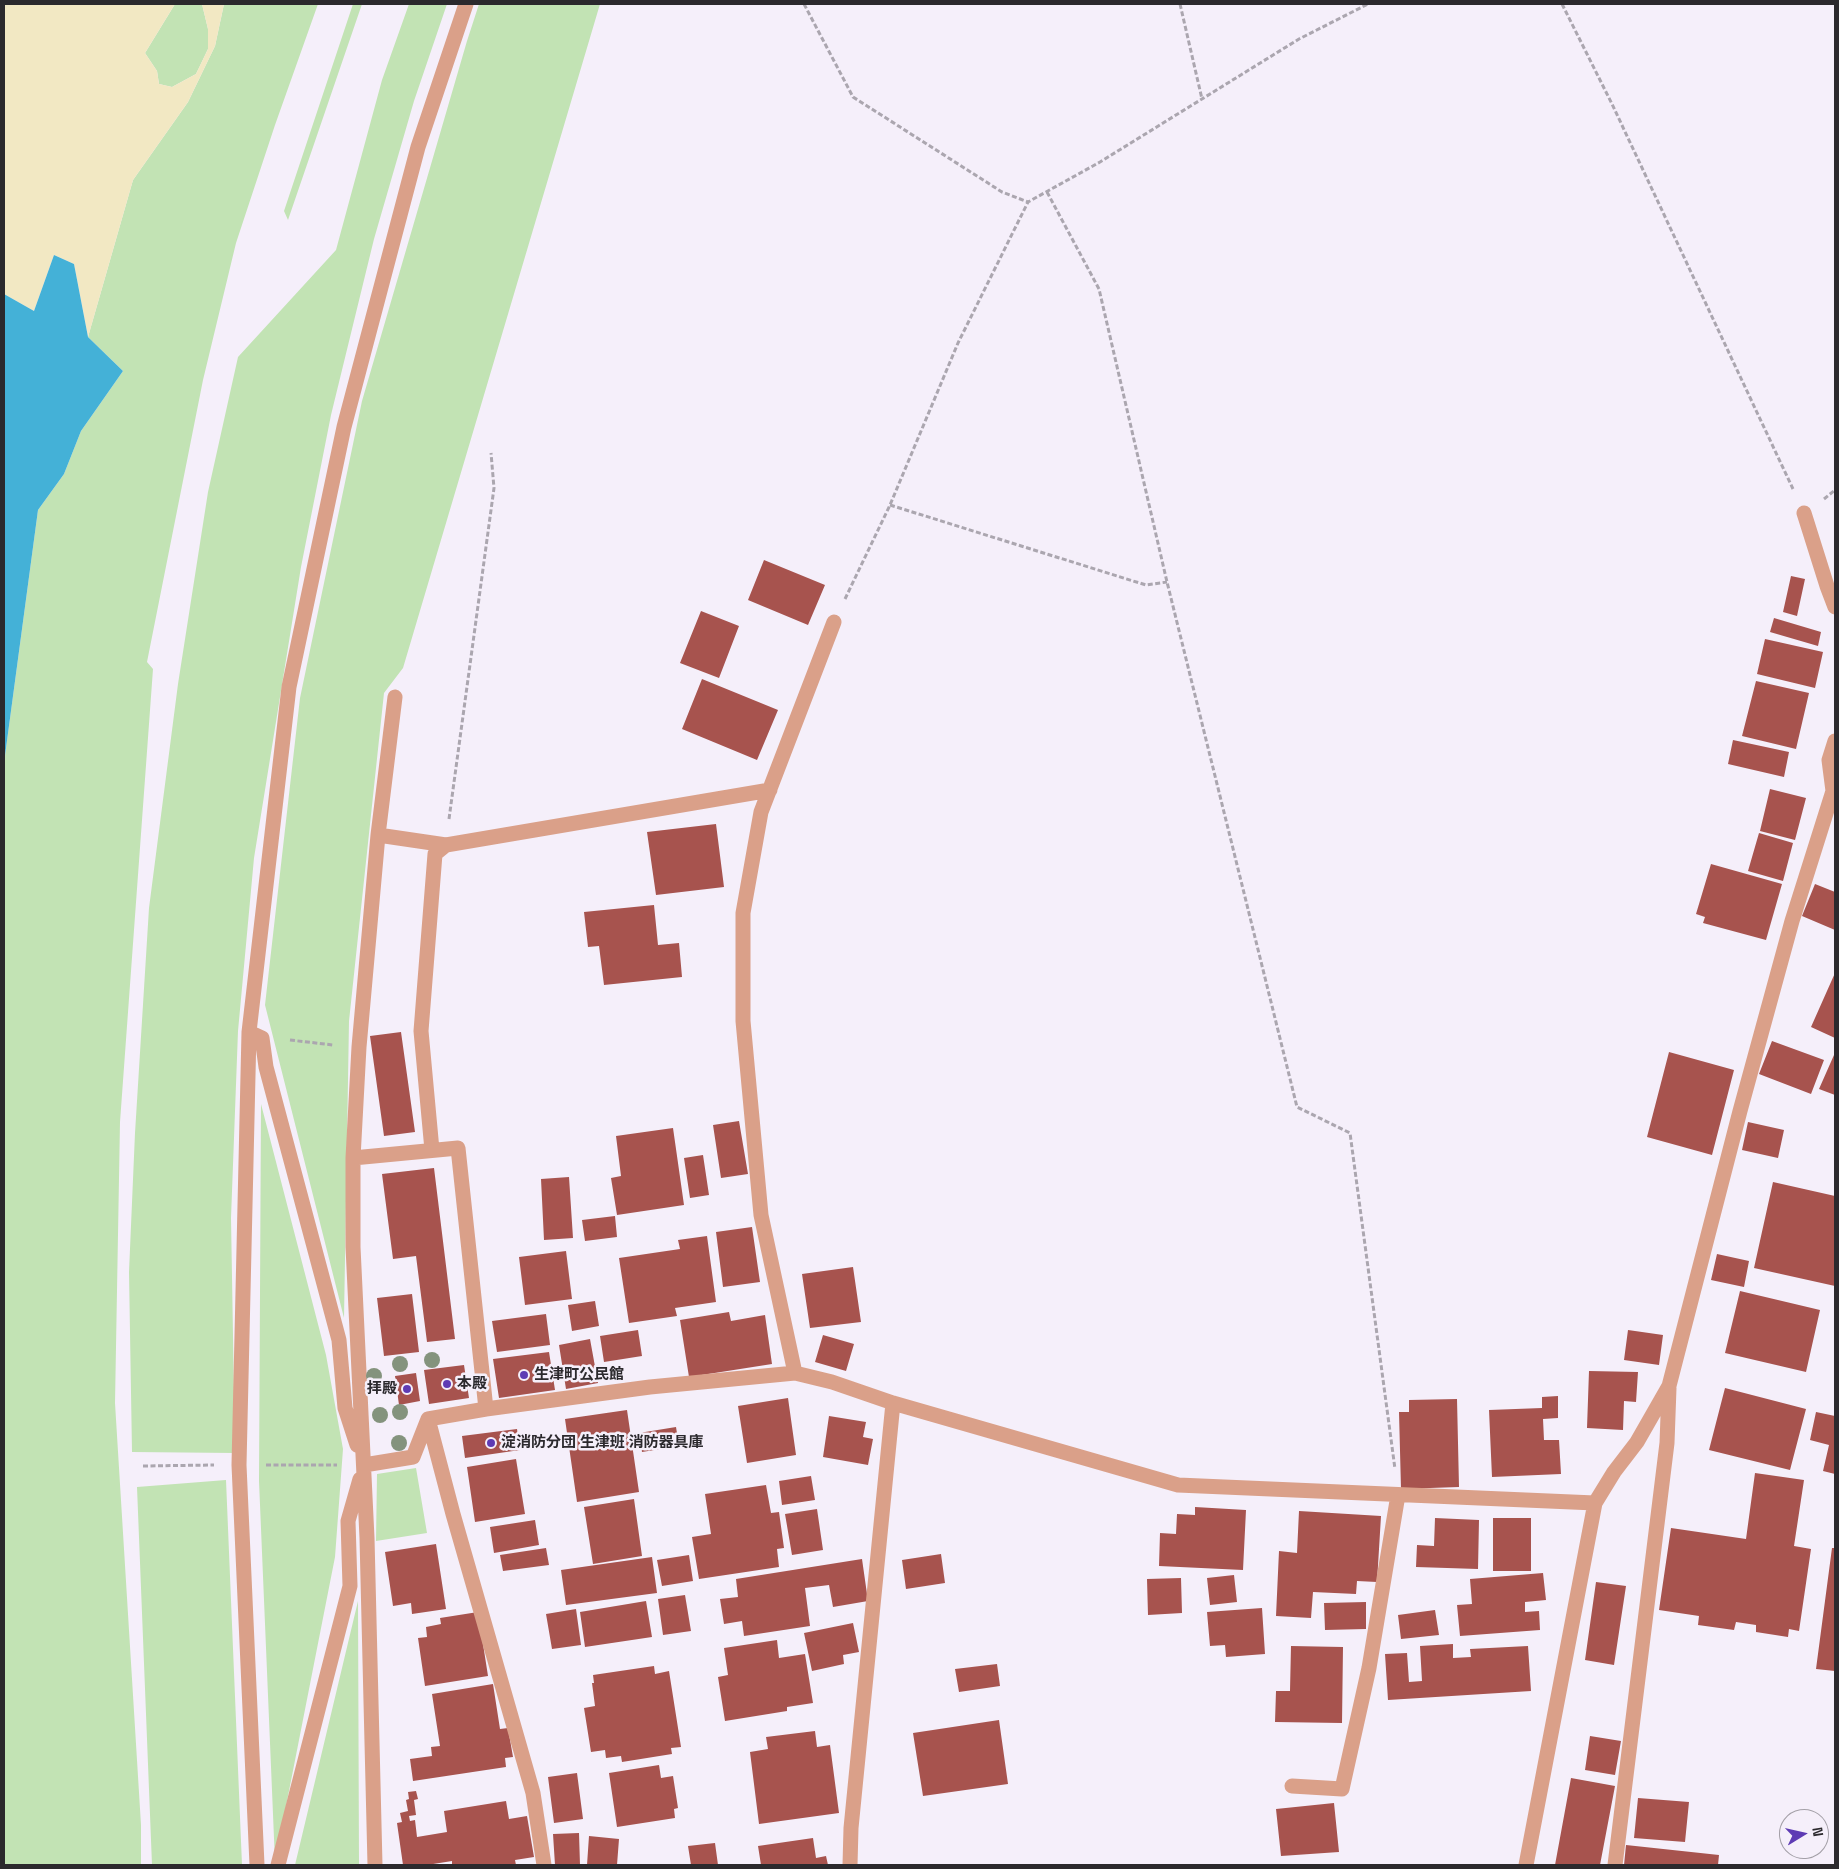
<!DOCTYPE html>
<html>
<head>
<meta charset="utf-8">
<style>
	body { margin:0 }
	#map { position:relative; width:1839px; height:1869px; overflow:hidden; background:#f5effa; font-family:"Space Grotesk",sans-serif }
	canvas { display:block }
	.frame { position:absolute; inset:0; border:5px solid #2b292d; pointer-events:none }
	.north { position:absolute; left:1779px; top:1809px; width:50px; height:50px; box-sizing:border-box; background:#f5effa; border:1px solid #a4a0a8; border-radius:50%; rotate:81deg; font-size:14px; font-weight:700; line-height:20px; text-align:center; color:#2b292d }
	.north::after { content:''; display:block; margin:auto; width:18px; height:22px; background:#5e3bb4; clip-path:polygon(50% 0,100% 100%,50% 72%,0 100%) }
</style>
</head>
<body>
<div id="map">
<canvas width="1839" height="1869"></canvas>
<div class="frame"></div>
<div class="north">N</div>
</div>
<script>
const context = document.querySelector('canvas').getContext('2d');
context.lineJoin = 'round';
function fillPath(path, color) { context.fillStyle = color; context.fill(path, 'evenodd'); }
function stroke(path, color, width, dash) { context.strokeStyle = color; context.lineWidth = width; context.lineCap = dash ? 'butt' : 'round'; context.setLineDash(dash || []); context.stroke(path); }
function label(font, color, halo, rows, align = 'center') {
  context.font = font + ' "Space Grotesk","Noto Sans JP",sans-serif'; context.lineWidth = 5; context.setLineDash([]); context.textBaseline = 'middle'; context.strokeStyle = halo; context.fillStyle = color; for (const [text, x, y, turn = 0] of rows) {
    context.save(); context.translate(x, y); context.rotate((+turn || 0) * Math.PI / 180); context.textAlign = isNaN(turn) ? turn : align; if (halo) context.strokeText(text, 0, 0); context.fillText(text, 0, 0); context.restore();
  }
}
fillPath(new Path2D(`
	M 175,4 L 202,4 L 208,29 L 208,49 L 196,74 L 172,87 L 159,84 L 157,71 L 145,53 Z
	M 224,4 L 318,4 L 275,125 L 236,243 L 203,380 L 147,662 L 153,669 L 120,1122 L 115,1403 L 141,1825 L 141,1865 L 4,1865 L 4,763 L 38,510 L 64,474 L 81,431 L 123,371 L 88,337 L 133,180 L 188,102 L 215,46 Z
	M 353,4 L 362,4 L 288,220 L 284,211 Z
	M 409,4 L 447,4 L 414,101 L 374,239 L 331,415 L 301,567 L 254,858 L 238,1031 L 231,1218 L 235,1453 L 132,1452 L 129,1272 L 135,1133 L 149,908 L 178,684 L 208,492 L 238,357 L 336,250 L 382,80 Z
	M 479,4 L 600,4 L 403,668 L 384,693 L 349,1021 L 344,1318 L 265,1005 L 300,698 L 362,401 L 467,41 Z
	M 261,1104 L 326,1355 L 343,1449 L 335,1557 L 275,1862 L 259,1481 Z
	M 416,1468 L 427,1533 L 376,1541 L 377,1474 Z
	M 226,1480 L 242,1865 L 152,1865 L 137,1487 Z
	M 358,1601 L 359,1865 L 295,1865 Z`), '#c2e3b4');
fillPath(new Path2D(`
	M 4,4 L 175,4 L 145,53 L 157,71 L 159,84 L 172,87 L 196,74 L 208,49 L 208,29 L 202,4 L 224,4 L 215,46 L 188,102 L 133,180 L 88,337 L 74,264 L 54,255 L 34,311 L 4,294 Z`), '#f2e8c3');
fillPath(new Path2D(`
	M 54,255 L 74,264 L 88,337 L 123,371 L 81,431 L 64,474 L 38,510 L 4,763 L 4,294 L 34,311 Z`), '#44b1d7');
fillPath(new Path2D(`
	M 764,560 L 825,585 L 808,625 L 748,600 Z
	M 1791,576 L 1805,579 L 1797,616 L 1783,612 Z
	M 701,611 L 739,626 L 719,678 L 680,663 Z
	M 1774,618 L 1821,632 L 1818,646 L 1770,632 Z
	M 1765,639 L 1823,652 L 1815,688 L 1757,674 Z
	M 702,679 L 778,710 L 757,760 L 682,729 Z
	M 1756,681 L 1809,693 L 1796,749 L 1742,736 Z
	M 1733,740 L 1789,752 L 1784,777 L 1728,764 Z
	M 1770,789 L 1806,798 L 1795,840 L 1760,831 Z
	M 716,824 L 724,887 L 656,895 L 647,832 Z
	M 1759,833 L 1793,843 L 1783,881 L 1748,871 Z
	M 1711,864 L 1782,884 L 1766,940 L 1703,923 L 1705,917 L 1696,914 Z
	M 1815,884 L 1835,892 L 1835,930 L 1802,916 Z
	M 654,905 L 658,945 L 679,943 L 682,977 L 604,985 L 599,946 L 588,947 L 584,912 Z
	M 1835,973 L 1835,1038 L 1811,1027 Z
	M 401,1032 L 415,1132 L 384,1136 L 370,1036 Z
	M 1772,1041 L 1824,1060 L 1811,1094 L 1759,1074 Z
	M 1669,1052 L 1734,1070 L 1712,1155 L 1647,1137 Z
	M 1834,1055 L 1835,1055 L 1835,1095 L 1819,1089 Z
	M 739,1121 L 748,1174 L 721,1178 L 713,1125 Z
	M 1748,1122 L 1784,1130 L 1778,1158 L 1742,1150 Z
	M 673,1128 L 684,1205 L 617,1215 L 611,1178 L 621,1176 L 616,1136 Z
	M 703,1155 L 709,1195 L 690,1198 L 684,1158 Z
	M 434,1168 L 455,1339 L 427,1342 L 416,1256 L 393,1259 L 382,1174 Z
	M 569,1177 L 573,1238 L 544,1240 L 541,1179 Z
	M 1773,1182 L 1835,1196 L 1835,1286 L 1754,1268 Z
	M 615,1216 L 617,1237 L 585,1241 L 582,1220 Z
	M 752,1227 L 760,1282 L 723,1287 L 716,1232 Z
	M 707,1236 L 716,1302 L 675,1308 L 677,1316 L 629,1323 L 619,1258 L 680,1249 L 678,1240 Z
	M 566,1251 L 572,1299 L 525,1305 L 519,1257 Z
	M 1717,1254 L 1749,1261 L 1744,1287 L 1711,1280 Z
	M 853,1267 L 861,1322 L 810,1328 L 802,1274 Z
	M 1740,1291 L 1820,1310 L 1806,1372 L 1725,1353 Z
	M 412,1294 L 419,1352 L 384,1356 L 377,1298 Z
	M 595,1301 L 599,1326 L 572,1331 L 568,1305 Z
	M 729,1312 L 731,1321 L 765,1315 L 772,1364 L 689,1377 L 680,1320 Z
	M 546,1314 L 550,1345 L 497,1352 L 492,1321 Z
	M 638,1330 L 642,1356 L 604,1362 L 600,1336 Z
	M 1628,1330 L 1663,1335 L 1659,1365 L 1624,1360 Z
	M 823,1335 L 854,1344 L 846,1371 L 815,1362 Z
	M 590,1339 L 598,1383 L 566,1389 L 559,1345 Z
	M 549,1352 L 555,1390 L 499,1398 L 493,1359 Z
	M 464,1365 L 469,1398 L 429,1404 L 424,1370 Z
	M 1589,1371 L 1638,1372 L 1636,1402 L 1624,1401 L 1623,1430 L 1587,1428 Z
	M 416,1373 L 420,1401 L 399,1405 L 395,1376 Z
	M 1725,1388 L 1806,1409 L 1790,1470 L 1709,1450 Z
	M 1558,1396 L 1558,1418 L 1543,1419 L 1544,1440 L 1559,1440 L 1561,1474 L 1492,1477 L 1489,1410 L 1542,1408 L 1542,1397 Z
	M 788,1398 L 796,1455 L 747,1463 L 738,1406 Z
	M 1457,1399 L 1459,1487 L 1401,1489 L 1399,1412 L 1409,1412 L 1409,1400 Z
	M 627,1410 L 639,1492 L 577,1502 L 565,1419 Z
	M 1816,1412 L 1835,1416 L 1835,1474 L 1823,1471 L 1829,1445 L 1810,1440 Z
	M 829,1416 L 866,1422 L 863,1437 L 873,1439 L 868,1465 L 823,1457 Z
	M 676,1427 L 679,1446 L 642,1452 L 639,1433 Z
	M 517,1429 L 520,1450 L 465,1458 L 462,1436 Z
	M 516,1459 L 525,1514 L 475,1522 L 467,1467 Z
	M 1755,1473 L 1804,1480 L 1794,1546 L 1811,1549 L 1799,1631 L 1789,1629 L 1788,1637 L 1756,1632 L 1756,1625 L 1736,1622 L 1734,1630 L 1698,1625 L 1699,1616 L 1659,1610 L 1671,1528 L 1746,1539 Z
	M 811,1476 L 815,1500 L 782,1505 L 779,1481 Z
	M 766,1485 L 771,1513 L 779,1512 L 784,1548 L 777,1549 L 779,1567 L 699,1579 L 692,1537 L 711,1534 L 705,1494 Z
	M 634,1499 L 642,1556 L 593,1564 L 584,1507 Z
	M 1195,1507 L 1246,1510 L 1243,1570 L 1159,1566 L 1160,1533 L 1176,1534 L 1177,1514 L 1195,1515 Z
	M 817,1509 L 823,1550 L 792,1555 L 785,1514 Z
	M 1299,1511 L 1381,1516 L 1377,1582 L 1357,1581 L 1356,1594 L 1313,1592 L 1311,1618 L 1276,1616 L 1279,1551 L 1297,1553 Z
	M 1435,1518 L 1479,1520 L 1478,1569 L 1416,1567 L 1417,1545 L 1434,1546 Z
	M 1493,1518 L 1531,1518 L 1531,1571 L 1493,1571 Z
	M 535,1520 L 539,1545 L 494,1553 L 490,1527 Z
	M 436,1544 L 446,1609 L 412,1614 L 411,1603 L 393,1606 L 385,1552 Z
	M 546,1548 L 549,1565 L 503,1571 L 500,1555 Z
	M 1832,1548 L 1835,1548 L 1835,1671 L 1816,1669 Z
	M 941,1554 L 945,1583 L 906,1589 L 902,1560 Z
	M 689,1555 L 693,1581 L 662,1586 L 657,1560 Z
	M 652,1557 L 657,1593 L 566,1605 L 561,1570 Z
	M 862,1559 L 868,1601 L 833,1607 L 829,1585 L 805,1588 L 810,1626 L 744,1636 L 742,1621 L 724,1624 L 720,1599 L 738,1597 L 736,1579 Z
	M 1543,1573 L 1546,1600 L 1525,1602 L 1525,1612 L 1539,1611 L 1540,1630 L 1460,1636 L 1457,1605 L 1472,1604 L 1470,1579 Z
	M 1234,1575 L 1237,1602 L 1210,1605 L 1207,1578 Z
	M 1181,1578 L 1182,1613 L 1148,1615 L 1147,1579 Z
	M 1596,1582 L 1626,1586 L 1614,1665 L 1585,1660 Z
	M 685,1595 L 691,1631 L 663,1635 L 658,1599 Z
	M 646,1601 L 652,1637 L 585,1647 L 580,1612 Z
	M 1366,1602 L 1366,1629 L 1325,1630 L 1324,1603 Z
	M 1262,1608 L 1265,1654 L 1226,1657 L 1225,1645 L 1210,1646 L 1207,1612 Z
	M 576,1609 L 581,1645 L 552,1649 L 546,1614 Z
	M 1435,1610 L 1439,1635 L 1401,1639 L 1398,1615 Z
	M 478,1612 L 488,1676 L 425,1686 L 418,1638 L 427,1637 L 426,1627 L 441,1624 L 440,1618 Z
	M 853,1623 L 859,1652 L 843,1655 L 844,1664 L 812,1671 L 804,1633 Z
	M 777,1640 L 779,1658 L 805,1654 L 813,1703 L 787,1707 L 787,1711 L 725,1721 L 718,1677 L 728,1675 L 724,1648 Z
	M 1453,1644 L 1453,1658 L 1471,1657 L 1470,1649 L 1528,1646 L 1531,1691 L 1388,1700 L 1385,1654 L 1407,1653 L 1409,1682 L 1422,1681 L 1420,1646 Z
	M 1291,1646 L 1343,1647 L 1342,1723 L 1275,1722 L 1276,1691 L 1290,1691 Z
	M 997,1664 L 1000,1686 L 959,1692 L 955,1669 Z
	M 654,1666 L 655,1674 L 669,1671 L 681,1747 L 671,1748 L 672,1754 L 622,1762 L 621,1756 L 606,1758 L 605,1750 L 591,1752 L 584,1708 L 595,1706 L 592,1683 L 594,1683 L 593,1675 Z
	M 493,1684 L 500,1729 L 508,1728 L 513,1757 L 505,1758 L 506,1767 L 413,1781 L 410,1759 L 432,1756 L 431,1747 L 440,1746 L 432,1694 Z
	M 999,1720 L 1008,1784 L 923,1796 L 913,1733 Z
	M 815,1731 L 817,1747 L 830,1745 L 839,1813 L 759,1824 L 750,1752 L 768,1749 L 766,1737 Z
	M 1590,1736 L 1621,1741 L 1615,1775 L 1585,1770 Z
	M 659,1765 L 661,1778 L 673,1776 L 678,1808 L 674,1809 L 675,1818 L 617,1827 L 609,1773 Z
	M 577,1773 L 583,1819 L 554,1823 L 548,1777 Z
	M 1571,1778 L 1615,1786 L 1600,1865 L 1555,1865 Z
	M 416,1791 L 418,1799 L 414,1800 L 416,1815 L 409,1816 L 410,1821 L 415,1820 L 417,1837 L 447,1832 L 444,1811 L 506,1801 L 509,1819 L 527,1816 L 534,1857 L 515,1860 L 516,1865 L 452,1865 L 452,1861 L 427,1865 L 403,1865 L 397,1823 L 402,1822 L 400,1813 L 408,1811 L 406,1800 L 409,1799 L 408,1792 Z
	M 1638,1798 L 1689,1802 L 1685,1842 L 1634,1838 Z
	M 1334,1803 L 1339,1852 L 1281,1856 L 1276,1809 Z
	M 579,1833 L 580,1865 L 555,1865 L 553,1834 Z
	M 589,1836 L 619,1839 L 617,1865 L 587,1865 Z
	M 813,1838 L 816,1858 L 826,1856 L 828,1865 L 761,1865 L 758,1846 Z
	M 715,1843 L 718,1865 L 691,1865 L 688,1846 Z
	M 1626,1845 L 1719,1855 L 1718,1865 L 1624,1865 Z`), '#a7534e');
stroke(new Path2D(`
	M 804,4 L 853,97 L 1002,192 L 1028,202
	M 1180,4 L 1202,99
	M 1562,4 L 1612,104 L 1793,489
	M 1047,192 L 1099,289 L 1167,582 L 1297,1107 L 1350,1133 L 1395,1469
	M 1824,499 L 1835,490
	M 890,505 L 1146,585 L 1167,582
	M 845,599 L 890,505 L 958,343 L 1028,202 L 1100,162 L 1299,39 L 1368,4
	M 449,819 L 494,488 L 491,453
	M 290,1040 L 333,1045
	M 266,1465 L 337,1465
	M 143,1466 L 214,1465`), '#aba6af', 3, [5, 2.5]);
stroke(new Path2D(`
	M 1804,513 L 1827,586 L 1835,607
	M 378,835 L 446,845 L 770,790
	M 249,1032 L 262,1038 L 266,1067 L 339,1340 L 345,1408 L 357,1445
	M 432,1150 L 421,1031 L 435,854 L 446,845
	M 353,1158 L 458,1148 L 486,1409
	M 795,1373 L 761,1215 L 743,1021 L 743,913 L 761,812 L 834,622
	M 428,1419 L 486,1409 L 650,1387 L 795,1373 L 832,1382 L 893,1403 L 1178,1485 L 1595,1503
	M 428,1419 L 453,1514 L 533,1793 L 544,1865
	M 364,1465 L 413,1457 L 428,1419
	M 1292,1786 L 1342,1789 L 1369,1668 L 1398,1495
	M 257,1865 L 239,1465 L 249,1032 L 289,687 L 344,427 L 418,147 L 466,4
	M 278,1865 L 350,1586 L 348,1521 L 360,1479
	M 375,1865 L 367,1538 L 353,1247 L 353,1158 L 359,1047 L 378,835 L 395,697
	M 850,1865 L 851,1828 L 893,1403
	M 1526,1865 L 1595,1503 L 1614,1472 L 1637,1442 L 1669,1386 L 1740,1111 L 1792,921 L 1833,791 L 1829,760 L 1835,741
	M 1615,1865 L 1667,1443 L 1669,1388`), '#daa089', 15);
context.fillStyle = '#84937d';
for (const [x, y] of [
	[432,1360],
	[400,1364],
	[374,1376],
	[400,1412],
	[380,1415],
	[399,1443]
]) { context.beginPath(); context.arc(x, y, 8, 0, 2 * Math.PI); context.fill(); }
for (const [x, y, r, color] of [
	[524,1375,5,"#5e3bb4"],
	[447,1384,5,"#5e3bb4"],
	[407,1389,5,"#5e3bb4"],
	[491,1443,5,"#5e3bb4"]
]) { const dot = new Path2D(); dot.arc(x, y, r, 0, 2 * Math.PI); context.fillStyle = color; context.fill(dot); stroke(dot, '#f5effa', 2); }
label('bold 15px', '#2b292d', '#f5effa', [
	["生津町公民館",534,1375],
	["本殿",457,1384],
	["拝殿",397,1389,"right"],
	["淀消防分団 生津班 消防器具庫",501,1443]
], 'left');
</script>
</body>
</html>
